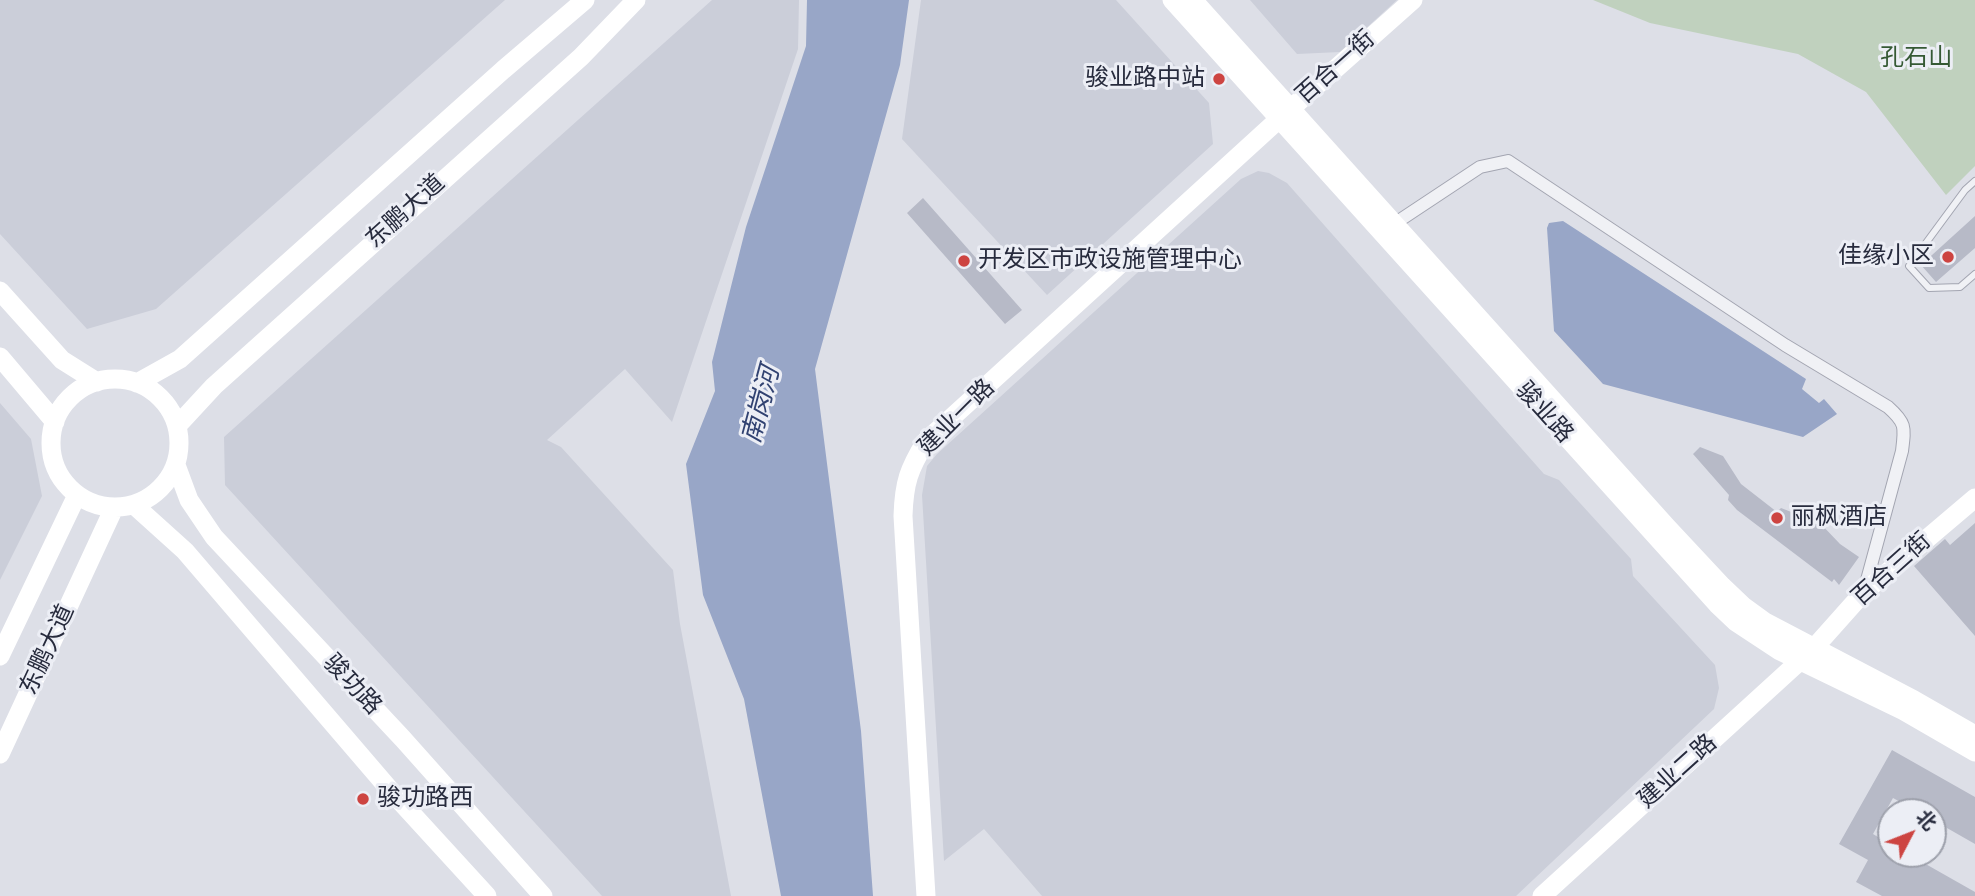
<!DOCTYPE html>
<html>
<head>
<meta charset="utf-8">
<style>
	body { margin:0 }
	#map { position:relative; width:1975px; height:896px; overflow:hidden; background:#dddfe7; font-family:"DM Sans","Noto Sans SC",sans-serif }
	canvas { display:block }
	.north { position:absolute; left:1877px; top:798px; width:70px; height:70px; box-sizing:border-box; background:#eceef5; border:2px solid #9da0ab; border-radius:50%; rotate:48deg; font-size:19px; font-weight:700; line-height:28px; text-align:center; color:#272b3d }
	.north::after { content:''; display:block; margin:auto; width:24px; height:32px; background:#cd4441; clip-path:polygon(50% 0,100% 100%,50% 72%,0 100%) }
</style>
</head>
<body>
<div id="map">
<canvas width="1975" height="896"></canvas>
<div class="north">北</div>
</div>
<script>
const context = document.querySelector('canvas').getContext('2d');
context.lineJoin = 'round';
function fillPath(path, color) { context.fillStyle = color; context.fill(path, 'evenodd'); }
function stroke(path, color, width, dash) { context.strokeStyle = color; context.lineWidth = width; context.lineCap = dash ? 'butt' : 'round'; context.setLineDash(dash || []); context.stroke(path); }
function label(font, color, halo, rows, align = 'center') {
  context.font = font + ' "DM Sans","Noto Sans SC",sans-serif'; context.lineWidth = 6; context.setLineDash([]); context.textBaseline = 'middle'; context.strokeStyle = halo; context.fillStyle = color; for (const [text, x, y, turn = 0] of rows) {
    context.save(); context.translate(x, y); context.rotate((+turn || 0) * Math.PI / 180); context.textAlign = isNaN(turn) ? turn : align; if (halo) context.strokeText(text, 0, 0); context.fillText(text, 0, 0); context.restore();
  }
}
fillPath(new Path2D(`
	M 0,0 L 505,0 L 156,309 L 87,329 L 0,234 Z
	M 712,0 L 799,0 L 798,49 L 672,422 L 625,369 L 547,440 L 561,447 L 673,570 L 680,624 L 731,896 L 602,896 L 225,485 L 224,437 Z
	M 921,0 L 1116,0 L 1209,103 L 1213,144 L 1047,295 L 902,139 Z
	M 1250,0 L 1397,0 L 1340,52 L 1297,54 Z
	M 1258,171 L 1269,173 L 1287,183 L 1544,474 L 1559,480 L 1631,559 L 1633,576 L 1715,665 L 1719,688 L 1714,709 L 1516,896 L 1042,896 L 984,829 L 944,861 L 922,495 L 927,466 L 937,454 L 1241,179 Z
	M 0,403 L 31,439 L 42,496 L 0,580 Z`), '#cbced9');
fillPath(new Path2D(`
	M 1593,0 L 1975,0 L 1975,166 L 1946,195 L 1866,92 L 1798,54 L 1650,23 Z`), '#c0d1be');
fillPath(new Path2D(`
	M 807,0 L 909,0 L 900,65 L 815,369 L 861,731 L 873,896 L 781,896 L 744,699 L 703,595 L 686,464 L 715,391 L 712,362 L 746,227 L 806,46 Z
	M 1563,221 L 1806,379 L 1802,389 L 1819,403 L 1824,399 L 1837,414 L 1803,437 L 1603,384 L 1554,331 L 1547,228 L 1549,223 Z`), '#98a6c7');
fillPath(new Path2D(`
	M 923,198 L 1022,310 L 1005,324 L 907,213 Z
	M 1975,216 L 1975,248 L 1936,282 L 1921,265 Z
	M 1700,447 L 1723,456 L 1741,484 L 1777,512 L 1781,508 L 1820,523 L 1840,544 L 1859,557 L 1839,585 L 1834,579 L 1832,582 L 1737,510 L 1728,500 L 1729,495 L 1693,454 Z
	M 1975,523 L 1975,636 L 1914,566 L 1945,539 L 1950,545 Z
	M 1892,750 L 1975,797 L 1975,844 L 1933,820 L 1933,812 L 1919,812 L 1893,798 L 1873,834 L 1891,845 L 1891,854 L 1908,854 L 1975,892 L 1975,896 L 1882,896 L 1856,882 L 1868,860 L 1839,844 Z`), '#b7bac7');
const lane = new Path2D(`
	M 1975,181 L 1965,190 L 1909,266 L 1929,288 L 1960,287 L 1975,274`);
const street = new Path2D(`
	M 1394,224 L 1480,167 L 1508,161 L 1785,345 L 1888,407 C 1906,423 1905,427 1902,451 L 1864,591`);
stroke(lane, '#a3a5b1', 8);
stroke(street, '#a3a5b1', 14);
stroke(lane, '#f0f1f5', 6);
stroke(street, '#f0f1f5', 12);
stroke(new Path2D(`
	M 1172,0 L 1717,604 L 1736,622 L 1780,651 L 1904,711 L 1975,752
	M 1193,0 L 1667,527 L 1722,586 L 1743,606 L 1765,622 L 1914,700 L 1975,735
	M 0,291 L 62,360 L 97,382
	M 0,357 L 55,422
	M51 443a64 64 0 1 1 128 0a64 64 0 1 1-128 0Z
	M 137,383 L 180,359 L 503,70 L 585,0
	M 177,426 L 214,386 L 581,57 L 636,0
	M 176,465 L 189,500 L 214,537 L 403,739 L 543,896
	M 134,505 L 185,551 L 390,790 L 487,896
	M 0,656 L 77,495
	M 0,754 L 114,508
	M 926,896 L 903,516 C 904,482 909,469 926,441 L 1278,120 L 1413,0
	M 1542,896 L 1814,648 L 1863,593 L 1975,498`), '#fff', 19);
for (const [x, y, r, color] of [
	[1219,79,7,"#cd4441"],
	[1948,257,7,"#cd4441"],
	[964,261,7,"#cd4441"],
	[1777,518,7,"#cd4441"],
	[363,799,7,"#cd4441"]
]) { const dot = new Path2D(); dot.arc(x, y, r, 0, 2 * Math.PI); context.fillStyle = color; context.fill(dot); stroke(dot, '#eceef5', 2.5); }
label('24px', '#355934', '#eceef5', [
	["孔石山",1916,59]
]);
label('24px', '#272b3d', '#eceef5', [
	["百合一街",1336,68,-42],
	["东鹏大道",406,212,-42],
	["骏业路",1544,413,48],
	["建业一路",957,418,-45],
	["百合三街",1892,570,-42],
	["东鹏大道",48,650,-65],
	["骏功路",352,685,47],
	["建业二路",1678,772,-42]
]);
label('24px', '#272b3d', '#eceef5', [
	["骏业路中站",1205,79,"right"],
	["佳缘小区",1934,257,"right"],
	["开发区市政设施管理中心",978,261],
	["丽枫酒店",1791,518],
	["骏功路西",377,799]
], 'left');
label('italic 26px', '#314271', '#eceef5', [
	["南岗河",762,405,-75]
]);
</script>
</body>
</html>
